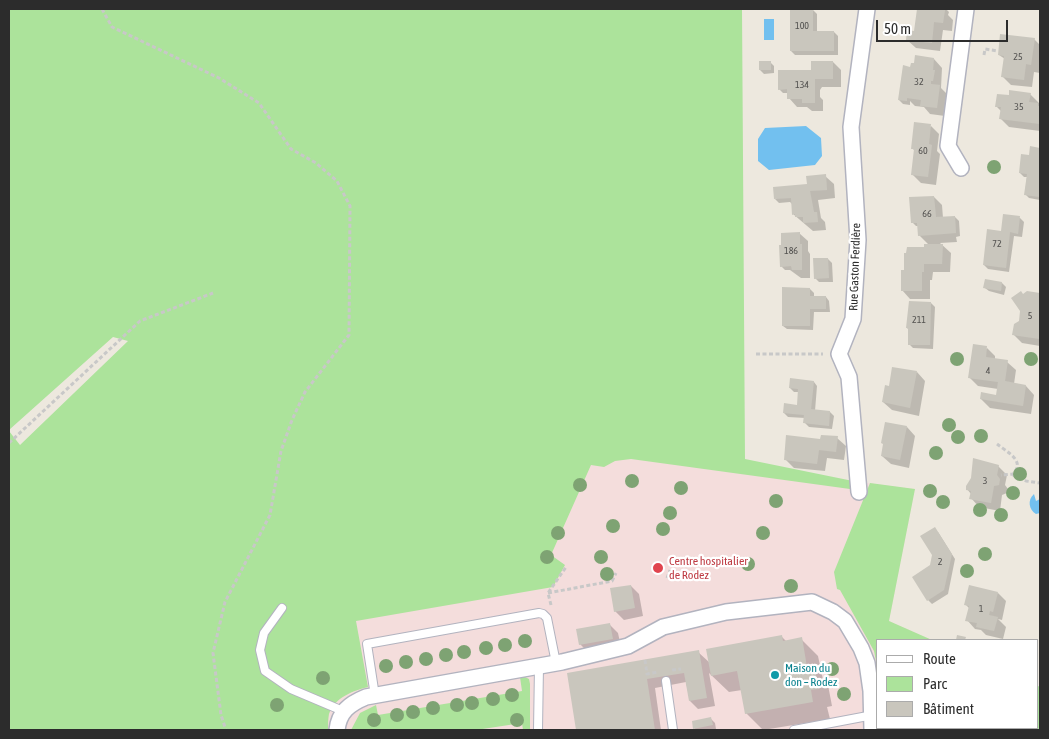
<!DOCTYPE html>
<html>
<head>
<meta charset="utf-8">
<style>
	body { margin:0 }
	#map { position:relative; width:1049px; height:739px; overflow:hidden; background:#ede8de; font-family:"Asap Condensed",sans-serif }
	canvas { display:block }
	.frame { position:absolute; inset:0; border:10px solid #2c2c2c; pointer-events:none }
	.legend { position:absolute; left:876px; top:639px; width:162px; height:90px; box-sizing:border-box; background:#fff; border:1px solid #ababab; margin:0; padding:6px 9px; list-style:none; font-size:15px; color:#2c2c2c }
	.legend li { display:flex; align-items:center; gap:10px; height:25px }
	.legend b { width:25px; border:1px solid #ababab }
	.scale { position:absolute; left:876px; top:20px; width:132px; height:22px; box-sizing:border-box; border:2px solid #2c2c2c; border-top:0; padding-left:6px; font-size:15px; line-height:18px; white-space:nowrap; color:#2c2c2c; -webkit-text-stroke:4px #fff; paint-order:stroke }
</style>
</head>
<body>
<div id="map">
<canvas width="1049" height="739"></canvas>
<div class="frame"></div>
<ul class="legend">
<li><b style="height:6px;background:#fff"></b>Route</li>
<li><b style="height:14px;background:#ace39b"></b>Parc</li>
<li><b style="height:14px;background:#c9c6bd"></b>Bâtiment</li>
</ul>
<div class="scale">50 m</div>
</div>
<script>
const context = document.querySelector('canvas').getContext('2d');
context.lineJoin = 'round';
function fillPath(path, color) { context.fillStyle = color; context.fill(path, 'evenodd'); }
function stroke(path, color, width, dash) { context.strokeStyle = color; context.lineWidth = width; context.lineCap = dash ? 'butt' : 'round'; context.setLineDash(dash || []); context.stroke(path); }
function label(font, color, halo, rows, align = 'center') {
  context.font = font + ' "Asap Condensed",sans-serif'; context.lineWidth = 4.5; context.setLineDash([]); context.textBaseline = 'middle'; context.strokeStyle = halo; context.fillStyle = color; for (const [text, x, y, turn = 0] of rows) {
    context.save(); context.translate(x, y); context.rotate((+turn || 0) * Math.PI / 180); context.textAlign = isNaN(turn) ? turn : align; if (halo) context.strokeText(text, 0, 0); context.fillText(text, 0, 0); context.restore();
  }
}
fillPath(new Path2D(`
	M 353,393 L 853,481 L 915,489 L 889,621 L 932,640 L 878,640 L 878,728 L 935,728 L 935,730 L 245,730 Z`), '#f4dddc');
fillPath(new Path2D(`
	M 9,9 L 742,9 L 745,459 L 853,481 L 850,489 L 631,459 L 615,461 L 604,467 L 591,465 L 551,555 L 565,565 L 553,587 L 356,621 L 368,687 C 353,691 335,697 329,714 C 328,719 328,725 328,730 L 9,730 L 9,431 L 20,445 L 128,341 L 113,337 L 9,430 Z
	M 870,483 L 915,489 L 889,621 L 932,640 L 878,640 L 878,671 L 874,651 L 840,590 L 837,589 L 834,572 Z
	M 523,676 L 529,679 L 530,684 L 530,730 L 523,730 L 522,723 L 476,730 L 351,730 L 360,713 L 376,705 L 378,715 L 522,691 L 520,677 Z
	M 1038,686 L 1040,687 L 1040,730 L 883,730 L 883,728 L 1038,728 Z`), '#ace39b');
fillPath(new Path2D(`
	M 764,19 L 774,19 L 774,40 L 764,40 Z
	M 806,126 L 821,138 L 822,156 L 815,165 L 769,170 L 758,161 L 758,139 L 765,128 Z
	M 1034,494 L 1036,501 L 1040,499 L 1040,513 L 1036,514 C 1029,510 1027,500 1034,494 Z`), '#72c0ef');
fillPath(new Path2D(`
	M 918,9 L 946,9 L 949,12 L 948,15 L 953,20 L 952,31 L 943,30 L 940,51 L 916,48 L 907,40 L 915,32 Z
	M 813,10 L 817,14 L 817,32 L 834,32 L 838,36 L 838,55 L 795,55 L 791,51 Z
	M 1034,39 L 1040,45 L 1040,73 L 1034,72 L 1032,87 L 1011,85 L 1003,77 L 1005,59 L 999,55 Z
	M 934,59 L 942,68 L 941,88 L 948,95 L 945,116 L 930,114 L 924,107 L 915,106 L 910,101 L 910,105 L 903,104 L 899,100 L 909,68 Z
	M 770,62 L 774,66 L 774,73 L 764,74 L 760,70 Z
	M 833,62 L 841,70 L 841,87 L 822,87 L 820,90 L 820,97 L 823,100 L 823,111 L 812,111 L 807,107 L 797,107 L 789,98 L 789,93 L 783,93 L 779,89 Z
	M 1030,94 L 1039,103 L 1040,107 L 1040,131 L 1009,127 L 1001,119 L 1001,111 L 996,106 L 1010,97 Z
	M 931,126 L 939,134 L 937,151 L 940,154 L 936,185 L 921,183 L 912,174 L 915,151 L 912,148 Z
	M 1031,148 L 1040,149 L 1040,200 L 1029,198 L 1025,194 L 1027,177 L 1024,177 L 1020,173 L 1030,157 Z
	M 825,176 L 834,184 L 835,198 L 818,200 L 821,218 L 825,222 L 826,230 L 813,231 L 793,214 L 792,204 L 790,202 L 779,203 L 775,199 L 808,185 Z
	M 934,197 L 942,205 L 943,218 L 955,217 L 959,221 L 960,236 L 956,237 L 957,242 L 940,243 L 951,253 L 950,272 L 933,272 L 932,280 L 930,280 L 930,299 L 910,299 L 902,290 L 905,271 L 929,245 L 919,235 L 918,226 L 916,226 L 912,222 Z
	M 1004,216 L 1020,218 L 1024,222 L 1022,237 L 1014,236 L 1009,272 L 988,269 L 984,265 L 1003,232 Z
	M 799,233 L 808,241 L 808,251 L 810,254 L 810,278 L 801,278 L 790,270 L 785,270 L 781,266 Z
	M 828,259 L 832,263 L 833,282 L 819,282 L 815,278 Z
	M 986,280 L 1002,283 L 1006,287 L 1004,295 L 989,291 L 985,288 Z
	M 810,289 L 814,293 L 814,297 L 826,297 L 829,301 L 830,312 L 814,312 L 813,330 L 787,329 L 783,326 Z
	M 1028,292 L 1040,294 L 1040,346 L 1022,343 L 1014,335 L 1020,321 L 1023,295 Z
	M 931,303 L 935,307 L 933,349 L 913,348 L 909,344 L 909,330 L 907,328 Z
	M 987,348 L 995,356 L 995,360 L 1007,362 L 1016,370 L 1014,384 L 1026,386 L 1034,395 L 1031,414 L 990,408 L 981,399 L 997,396 L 998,389 L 978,386 L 969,377 Z
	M 917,372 L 925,381 L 919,416 L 892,410 L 883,402 L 890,387 Z
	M 814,382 L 817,386 L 815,411 L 830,412 L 834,416 L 832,429 L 809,427 L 805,423 L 805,418 L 788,417 L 784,413 L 798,406 L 799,392 L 794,392 L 790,388 Z
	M 907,427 L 915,436 L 909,468 L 891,464 L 882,456 L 885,440 Z
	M 837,438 L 846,446 L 844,460 L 827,458 L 825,471 L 794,468 L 785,459 L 821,440 Z
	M 998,466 L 1007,475 L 1005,485 L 1008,489 L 1007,493 L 1002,495 L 1000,511 L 979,507 L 971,498 L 971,494 L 967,489 Z
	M 938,532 L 955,559 L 948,594 L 932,604 L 928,600 L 931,566 Z
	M 631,586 L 639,594 L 643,616 L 624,620 L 615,611 Z
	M 998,593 L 1006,601 L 1002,620 L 998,619 L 1006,627 L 1003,639 L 986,635 L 981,630 L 975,629 L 967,620 L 969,608 L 966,605 Z
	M 610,625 L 618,633 L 621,647 L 589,653 L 580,644 Z
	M 782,637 L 786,641 L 801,639 L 818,656 L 823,680 L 828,685 L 832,706 L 827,707 L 830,719 L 763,730 L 746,713 L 742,690 L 729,692 L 709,673 L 715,706 L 698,709 L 690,701 L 686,682 L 655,688 L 661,730 L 578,730 L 568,674 L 698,652 L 710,663 Z
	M 711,719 L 715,723 L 716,729 L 696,730 L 694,728 Z`), '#0003');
fillPath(new Path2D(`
	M 790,9 L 813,9 L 813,31 L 834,31 L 834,51 L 790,51 Z
	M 917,9 L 945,10 L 943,23 L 934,22 L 932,43 L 906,40 L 907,30 L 914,31 Z
	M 1000,34 L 1035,38 L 1031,65 L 1026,64 L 1024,80 L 1001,77 L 1004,56 L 998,55 Z
	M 915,55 L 934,58 L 933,70 L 935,70 L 933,81 L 931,81 L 931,84 L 940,85 L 937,108 L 920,106 L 921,100 L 907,98 L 907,101 L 898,100 L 903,65 L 910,67 L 911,63 L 914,63 Z
	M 759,61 L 771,61 L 771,70 L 759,70 Z
	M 811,61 L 833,61 L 833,79 L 815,79 L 815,103 L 802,103 L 802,99 L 787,99 L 787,89 L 778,90 L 778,70 L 811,70 Z
	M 1009,90 L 1031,93 L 1029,102 L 1038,103 L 1038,106 L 1040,106 L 1040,124 L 999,119 L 1001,107 L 995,107 L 997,94 L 1009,95 Z
	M 914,122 L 931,124 L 929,144 L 932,145 L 928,177 L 911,175 L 914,149 L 911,149 Z
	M 1030,146 L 1040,148 L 1040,197 L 1024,195 L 1027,174 L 1019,173 L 1021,154 L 1029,155 Z
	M 826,174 L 827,190 L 810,191 L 814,212 L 817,212 L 818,222 L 803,223 L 803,217 L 795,217 L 795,214 L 792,215 L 791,198 L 774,199 L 773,187 L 807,184 L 806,176 Z
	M 934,196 L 936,217 L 955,216 L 956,233 L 918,236 L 917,223 L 911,223 L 909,197 Z
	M 1003,214 L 1020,216 L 1018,234 L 1010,232 L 1006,268 L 983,265 L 987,229 L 1001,231 Z
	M 800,232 L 800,244 L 802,244 L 802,270 L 792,270 L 791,266 L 780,267 L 779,245 L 781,245 L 781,233 Z
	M 924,244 L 943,244 L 942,264 L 924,264 L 924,272 L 922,272 L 922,291 L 901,291 L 901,270 L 904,270 L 904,253 L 906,253 L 907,247 L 924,247 Z
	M 813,258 L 828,258 L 829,278 L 814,279 Z
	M 985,279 L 1002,282 L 1001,291 L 983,288 Z
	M 782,287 L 810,288 L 810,296 L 826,296 L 826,309 L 810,309 L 810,326 L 782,326 Z
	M 1021,291 L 1023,294 L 1027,291 L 1040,293 L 1040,339 L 1012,335 L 1014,324 L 1019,321 L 1020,311 L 1011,298 Z
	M 909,301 L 931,302 L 930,345 L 908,345 L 908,328 L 906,328 Z
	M 973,344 L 987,346 L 986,357 L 1008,360 L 1005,381 L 1026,385 L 1023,406 L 980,399 L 981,392 L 996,395 L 998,382 L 968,378 Z
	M 892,367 L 917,371 L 910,408 L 882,402 L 885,385 L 889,386 Z
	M 790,378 L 814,381 L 811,409 L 830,411 L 829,426 L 803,423 L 804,415 L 783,413 L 784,403 L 797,405 L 798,389 L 789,388 Z
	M 885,422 L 907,426 L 900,460 L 881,456 L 883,444 L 881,443 Z
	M 786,435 L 820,439 L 821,435 L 838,436 L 836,452 L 819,450 L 817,464 L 784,460 Z
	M 973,458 L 999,465 L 997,475 L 1000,479 L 999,485 L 994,486 L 991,503 L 969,499 L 971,491 L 966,490 L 966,486 L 971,478 Z
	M 935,527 L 952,554 L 944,590 L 927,601 L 912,577 L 930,565 L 932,555 L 920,536 Z
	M 631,585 L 635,608 L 614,612 L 610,588 Z
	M 969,585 L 998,592 L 993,612 L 990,611 L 989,615 L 998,617 L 994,631 L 976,627 L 977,623 L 965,621 L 969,606 L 964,605 Z
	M 610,623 L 613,639 L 579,645 L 576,629 Z
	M 782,635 L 783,641 L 802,637 L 807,667 L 814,666 L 819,689 L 811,690 L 813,702 L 745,714 L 737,671 L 711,676 L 706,649 Z
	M 957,635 L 966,637 L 965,640 L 956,640 Z
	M 699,650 L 707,698 L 689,701 L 684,673 L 647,679 L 655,730 L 576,730 L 567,673 Z
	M 711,717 L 713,725 L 693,729 L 692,721 Z`), '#c9c6bd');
const service = new Path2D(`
	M 282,608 L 264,633 L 260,650 L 265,671 L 291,689 L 343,711
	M 666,681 L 673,730
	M 375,696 L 367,644 L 539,613 L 543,614 L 547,618 L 556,663
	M 538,730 L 539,666
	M 794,730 L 873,715`);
const minor = new Path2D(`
	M 961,168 L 948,146 L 966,9
	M 859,492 L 849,377 L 839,354 L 853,319 L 858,240 L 851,127 L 867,9
	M 337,730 C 339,712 349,704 366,697 L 562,662 L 628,646 L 663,627 L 726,612 L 812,602 L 833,612 L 845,621 L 861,648 L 867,663 L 871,691 L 872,730`);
stroke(service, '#b2b3bf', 10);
stroke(minor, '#b2b3bf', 18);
stroke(new Path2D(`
	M 102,9 L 112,27 L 219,78 L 259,103 L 291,149 L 316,163 L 337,181 L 350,206 L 349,335 L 305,392 L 292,420 L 281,451 L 270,515 L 225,602 L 213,653 L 221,715 L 226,730
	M 984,55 L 985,49 L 998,51
	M 756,354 L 823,354
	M 9,443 L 140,321 L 213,293
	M 997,444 C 1007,452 1026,461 1013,474 L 1001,475
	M 1013,475 L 1026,481 L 1040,483
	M 667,578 L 670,570
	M 548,593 L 612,581 L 616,573
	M 551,605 L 548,593 L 566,567
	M 645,660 L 647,674 L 658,672
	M 672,670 L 681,669`), '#c8c8c8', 3, [4, 2.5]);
stroke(service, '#fff', 8);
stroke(minor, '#fff', 15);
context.fillStyle = '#7ea373';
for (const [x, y] of [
	[994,167],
	[957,359],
	[1031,359],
	[949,425],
	[981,436],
	[958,437],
	[936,453],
	[1020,474],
	[632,481],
	[580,485],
	[681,488],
	[930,491],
	[1013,493],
	[776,501],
	[943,502],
	[980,510],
	[670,513],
	[1001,515],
	[613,526],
	[663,529],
	[558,533],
	[763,533],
	[985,554],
	[547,557],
	[601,557],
	[748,564],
	[967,571],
	[607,574],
	[791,586],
	[525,641],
	[505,645],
	[486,648],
	[464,652],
	[446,655],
	[426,659],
	[406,662],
	[386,666],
	[832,669],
	[323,678],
	[844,694],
	[512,695],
	[493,699],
	[472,703],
	[277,705],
	[457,705],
	[433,708],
	[413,712],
	[397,715],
	[374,720],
	[517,720]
]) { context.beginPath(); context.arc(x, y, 7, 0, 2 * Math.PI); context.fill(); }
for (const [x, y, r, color] of [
	[658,568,6,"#e0444e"],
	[775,675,5,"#0f9aa8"]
]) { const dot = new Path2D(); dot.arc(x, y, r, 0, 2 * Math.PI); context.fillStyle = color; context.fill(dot); stroke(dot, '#fff', 2); }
label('10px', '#535250', null, [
	["100",802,26],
	["25",1018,57],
	["32",919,82],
	["134",802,85],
	["35",1019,107],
	["60",923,151],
	["66",927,214],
	["72",997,244],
	["186",791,251],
	["5",1030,316],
	["211",919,320],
	["4",988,371],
	["3",985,481],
	["2",940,562],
	["1",981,609]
]);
label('12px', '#2c2c2c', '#fff', [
	["Rue Gaston Ferdière",855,267,-88]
]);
label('12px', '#be3a42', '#fff', [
	["Centre hospitalier",669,561],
	["de Rodez",669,575]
], 'left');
label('12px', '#0d838f', '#fff', [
	["Maison du",785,668],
	["don – Rodez",785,682]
], 'left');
</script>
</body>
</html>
